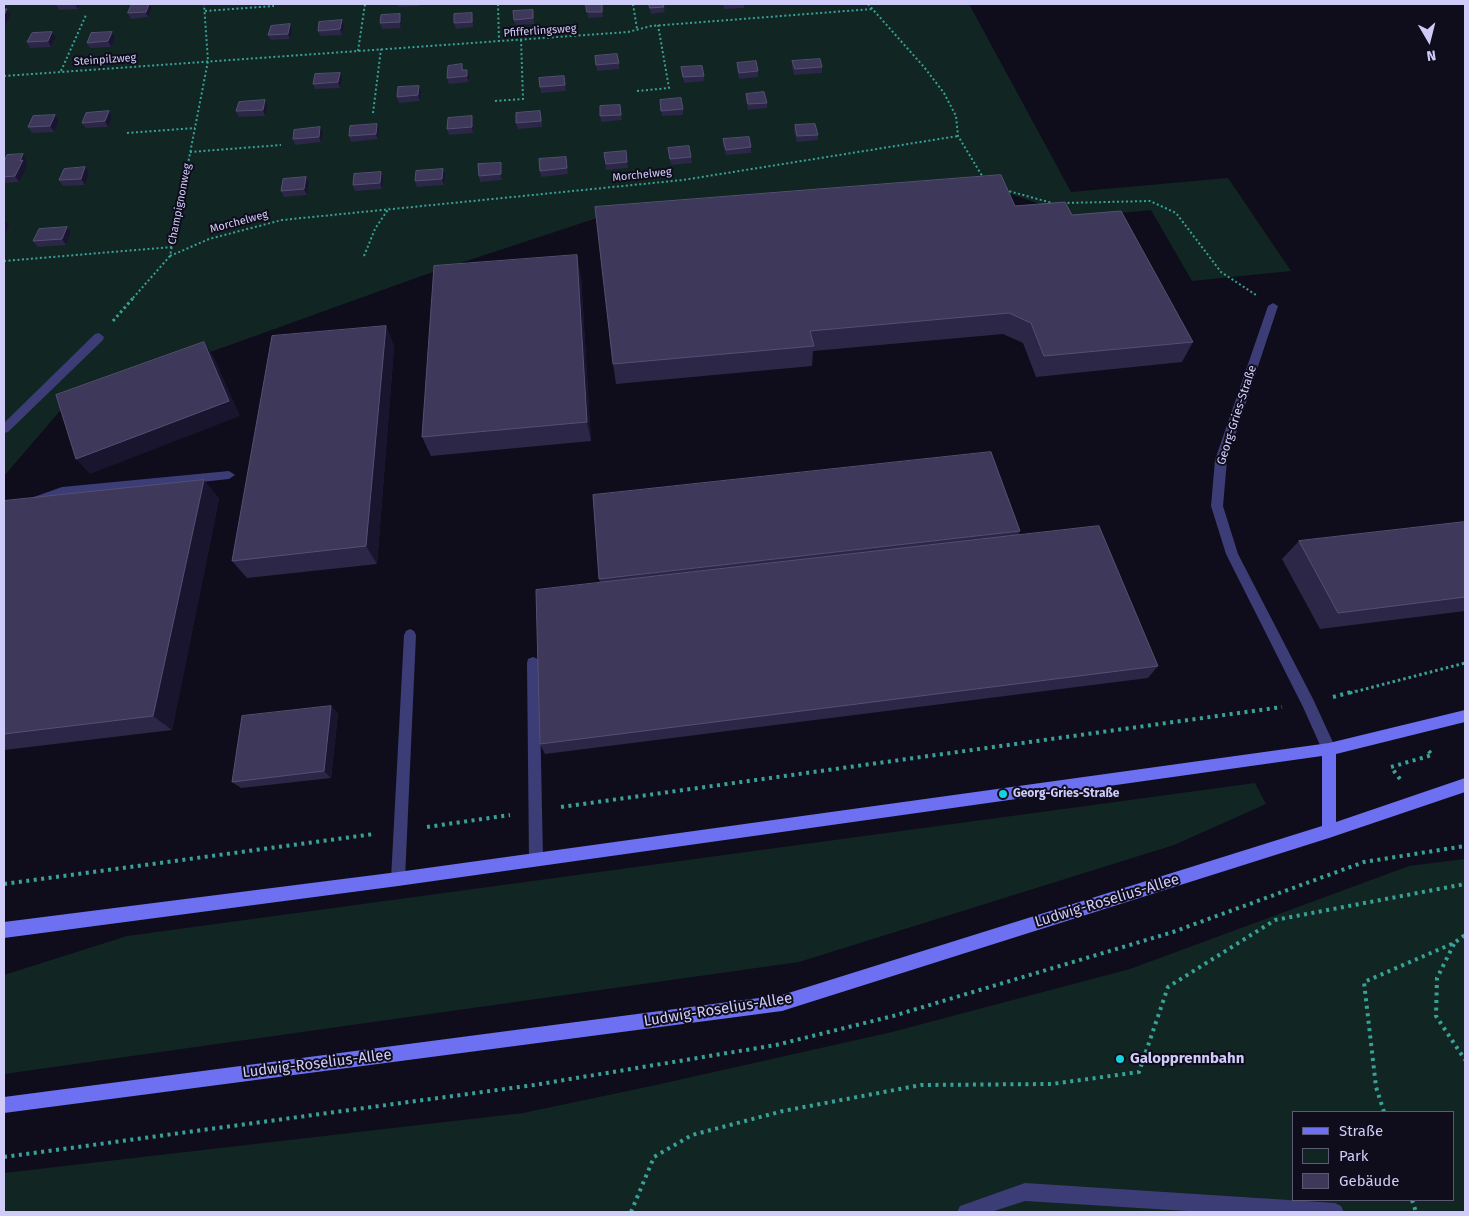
<!DOCTYPE html>
<html>
<head>
<meta charset="utf-8">
<style>
	body { margin:0 }
	#map { position:relative; width:1469px; height:1216px; overflow:hidden; background:#0f0d1b; font-family:"Fira Sans",sans-serif }
	canvas { display:block }
	.frame { position:absolute; inset:0; border:5px solid #cfccfa; pointer-events:none }
	.legend { position:absolute; left:1292px; top:1111px; width:162px; height:90px; box-sizing:border-box; background:#0f0d1b; border:1px solid #5c5974; margin:0; padding:6px 9px; list-style:none; font-size:15px; color:#cfccfa }
	.legend li { display:flex; align-items:center; gap:10px; height:25px }
	.legend b { width:25px; border:1px solid #5c5974 }
	.north { position:absolute; left:1404px; top:15px; width:50px; height:50px; -webkit-text-stroke:4px #0f0d1b; paint-order:stroke; rotate:172deg; font-size:14px; font-weight:700; line-height:20px; text-align:center; color:#cfccfa }
	.north::after { content:''; display:block; margin:auto; width:18px; height:22px; background:#cfccfa; clip-path:polygon(50% 0,100% 100%,50% 72%,0 100%) }
</style>
</head>
<body>
<div id="map">
<canvas width="1469" height="1216"></canvas>
<div class="frame"></div>
<ul class="legend">
<li><b style="height:6px;background:#6c70f1"></b>Straße</li>
<li><b style="height:14px;background:#112523"></b>Park</li>
<li><b style="height:14px;background:#3e395b"></b>Gebäude</li>
</ul>
<div class="north">N</div>
</div>
<script>
const context = document.querySelector('canvas').getContext('2d');
context.lineJoin = 'round';
function fillPath(path, color) { context.fillStyle = color; context.fill(path, 'evenodd'); }
function stroke(path, color, width, dash) { context.strokeStyle = color; context.lineWidth = width; context.lineCap = dash ? 'butt' : 'round'; context.setLineDash(dash || []); context.stroke(path); }
function label(font, color, halo, rows, align = 'center') {
  context.font = font + ' "Fira Sans",sans-serif'; context.lineWidth = 4; context.setLineDash([]); context.textBaseline = 'middle'; context.strokeStyle = halo; context.fillStyle = color; for (const [text, x, y, turn = 0] of rows) {
    context.save(); context.translate(x, y); context.rotate((+turn || 0) * Math.PI / 180); context.textAlign = isNaN(turn) ? turn : align; if (halo) context.strokeText(text, 0, 0); context.fillText(text, 0, 0); context.restore();
  }
}
fillPath(new Path2D(`
	M 4,4 L 969,4 L 1071,192 L 1228,178 L 1291,271 L 1192,281 L 1151,210 L 1078,217 L 978,183 L 597,218 L 427,274 L 66,404 L 4,476 Z
	M 1255,783 L 1266,804 L 1174,845 L 799,962 L 4,1074 L 4,975 L 127,936 Z
	M 1465,859 L 1465,1212 L 4,1212 L 4,1173 L 523,1113 L 656,1085 L 892,1032 L 1130,969 L 1409,866 ZM 1293,1112 L 1453,1112 L 1453,1200 L 1293,1200 Z`), '#112523');
stroke(new Path2D(`
	M 498,4 L 499,41
	M 633,4 L 637,29
	M 868,4 L 924,67 L 944,93 L 956,116 L 958,136 L 984,179
	M 205,11 L 274,6
	M 358,51 L 365,4
	M 61,71 L 86,15
	M 4,76 L 628,32 L 651,26 L 872,9
	M 637,91 L 669,88 L 658,25
	M 495,101 L 523,99 L 521,39
	M 373,113 L 381,49
	M 127,133 L 195,128
	M 190,152 L 281,145
	M 1005,190 L 1052,203
	M 1063,203 L 1150,201 L 1176,213 L 1221,272 L 1256,295
	M 170,256 L 209,239 L 282,220 L 683,180 L 958,136
	M 364,256 L 375,229 L 389,208
	M 4,261 L 172,247
	M 133,298 L 170,256 L 208,61 L 204,4`), '#38a297', 2, [2, 2.5]);
stroke(new Path2D(`
	M 113,321 L 134,297
	M 1350,693 L 1465,663`), '#38a297', 3, [2.5, 3]);
stroke(new Path2D(`
	M 1333,697 L 1355,691
	M 1400,779 L 1391,767 L 1432,755 L 1428,750
	M 561,807 L 1282,707
	M 427,827 L 510,815
	M 4,884 L 374,834
	M 1454,944 L 1437,978 L 1436,1016 L 1465,1060
	M 1384,1112 L 1376,1087 L 1364,982 L 1454,943 L 1465,935
	M 4,1157 L 534,1085 L 776,1045 L 893,1016 L 1173,932 L 1364,862 L 1465,846
	M 1412,1200 L 1416,1212
	M 631,1212 L 654,1157 L 692,1135 L 783,1111 L 921,1085 L 1052,1084 L 1139,1072 L 1168,987 L 1275,920 L 1465,884`), '#38a297', 4, [3, 4.5]);
fillPath(new Path2D(`
	M 99,333 L 104,337 L 103,340 L 8,432 L 4,433 L 4,423 L 95,334 Z
	M 229,471 L 235,475 L 229,479 L 62,497 L 35,506 L 29,501 L 31,498 L 62,487 Z
	M 410,629 L 414,631 L 416,635 L 405,879 L 403,884 L 398,886 L 393,884 L 391,879 L 404,635 L 406,631 Z
	M 533,657 L 538,659 L 539,663 L 543,859 L 541,864 L 536,866 L 531,864 L 529,859 L 527,663 L 528,659 Z
	M 1025,1183 L 1335,1203 L 1341,1206 L 1344,1212 L 1204,1212 L 1025,1201 L 991,1212 L 957,1212 L 960,1206 Z`), '#3c3d76');
fillPath(new Path2D(`
	M 1273,303 L 1278,306 L 1227,460 L 1223,506 L 1238,554 L 1313,699 L 1336,749 L 1334,754 L 1329,755 L 1324,754 L 1303,707 L 1226,554 L 1211,506 L 1215,460 L 1268,306 Z`), '#3c3d76');
fillPath(new Path2D(`
	M 1465,710 L 1465,722 L 1336,754 L 1336,822 L 1465,778 L 1465,792 L 1329,838 L 782,1011 L 4,1113 L 4,1097 L 782,995 L 1322,826 L 1322,756 L 398,886 L 4,938 L 4,922 L 398,872 L 1329,743 Z`), '#6c70f1');
fillPath(new Path2D(`
	M 56,4 L 80,4 L 78,9 L 59,10 Z
	M 398,4 L 419,4 L 419,6 L 399,7 Z
	M 586,4 L 602,4 L 603,17 L 588,18 Z
	M 649,4 L 663,4 L 665,12 L 651,14 Z
	M 723,4 L 744,4 L 744,8 L 724,9 Z
	M 152,8 L 148,17 L 131,19 L 128,13 Z
	M 534,15 L 534,24 L 515,25 L 514,20 Z
	M 402,19 L 401,28 L 382,29 L 380,23 Z
	M 473,19 L 473,27 L 456,29 L 454,23 Z
	M 290,24 L 292,30 L 290,39 L 271,40 L 268,35 Z
	M 344,26 L 342,35 L 320,36 L 318,31 Z
	M 52,32 L 56,37 L 51,47 L 30,48 L 27,42 Z
	M 115,38 L 111,47 L 90,48 L 87,43 Z
	M 595,56 L 619,63 L 619,69 L 597,71 Z
	M 792,61 L 822,67 L 822,73 L 794,75 L 792,67 Z
	M 737,63 L 758,71 L 758,77 L 739,79 L 737,69 Z
	M 462,64 L 463,70 L 469,75 L 469,82 L 449,84 L 447,78 Z
	M 681,67 L 704,76 L 704,81 L 684,83 Z
	M 564,76 L 566,91 L 541,93 L 540,87 Z
	M 342,79 L 340,88 L 315,89 L 313,84 Z
	M 419,86 L 421,92 L 420,101 L 399,103 L 397,97 Z
	M 746,94 L 767,103 L 767,108 L 748,110 L 746,100 Z
	M 660,100 L 683,109 L 683,115 L 662,116 Z
	M 620,105 L 622,120 L 601,122 L 600,106 Z
	M 268,106 L 265,116 L 239,117 L 236,111 Z
	M 109,111 L 112,117 L 108,127 L 86,128 L 82,123 Z
	M 55,115 L 59,121 L 54,132 L 32,133 L 28,127 Z
	M 542,117 L 542,127 L 518,129 L 516,123 Z
	M 473,122 L 473,133 L 449,135 L 447,129 Z
	M 795,125 L 818,135 L 818,140 L 797,142 L 794,131 Z
	M 379,130 L 378,139 L 351,142 L 349,136 Z
	M 323,133 L 321,142 L 295,145 L 293,139 Z
	M 723,139 L 751,147 L 751,153 L 726,155 L 723,145 Z
	M 668,148 L 691,157 L 692,163 L 671,165 Z
	M 626,151 L 628,168 L 606,170 L 604,153 Z
	M 566,157 L 568,174 L 541,177 L 540,171 Z
	M 27,160 L 26,164 L 28,166 L 19,182 L 4,183 L 4,162 Z
	M 85,167 L 89,173 L 85,185 L 63,186 L 59,180 Z
	M 502,168 L 502,180 L 480,182 L 479,176 Z
	M 381,172 L 383,178 L 382,189 L 355,191 L 353,185 Z
	M 445,174 L 444,185 L 417,187 L 415,181 Z
	M 309,183 L 307,195 L 284,197 L 281,191 Z
	M 1015,206 L 1072,215 L 1193,342 L 1182,362 L 1036,377 L 1023,343 L 1003,334 L 813,351 L 812,366 L 616,384 L 613,364 Z
	M 71,233 L 66,245 L 38,247 L 33,241 Z
	M 581,276 L 591,441 L 431,456 L 422,437 Z
	M 386,326 L 394,347 L 377,564 L 247,578 L 232,561 Z
	M 204,480 L 219,499 L 172,730 L 4,750 L 4,501 Z
	M 1465,522 L 1465,611 L 1320,629 L 1282,559 L 1299,541 Z
	M 1020,531 L 1018,535 L 1158,666 L 1148,678 L 545,754 L 540,744 L 600,583 L 599,579 Z
	M 338,713 L 331,778 L 241,788 L 232,782 Z`), '#2c2747');
fillPath(new Path2D(`
	M 75,4 L 80,4 L 78,9 Z
	M 149,4 L 150,4 L 152,8 L 148,17 L 146,12 Z
	M 7,9 L 11,15 L 4,27 L 4,15 Z
	M 400,14 L 402,19 L 401,28 L 400,22 Z
	M 342,20 L 344,26 L 342,35 L 340,29 Z
	M 290,24 L 292,30 L 290,39 L 288,34 Z
	M 52,32 L 56,37 L 51,47 L 48,41 Z
	M 112,32 L 115,38 L 111,47 L 108,41 Z
	M 467,70 L 469,75 L 469,82 L 467,76 Z
	M 340,73 L 342,79 L 340,88 L 338,82 Z
	M 419,86 L 421,92 L 420,101 L 418,95 Z
	M 265,100 L 268,106 L 265,116 L 263,110 Z
	M 109,111 L 112,117 L 108,127 L 105,121 Z
	M 55,115 L 59,121 L 54,132 L 50,126 Z
	M 472,116 L 473,122 L 473,133 L 472,127 Z
	M 377,124 L 379,130 L 378,139 L 376,134 Z
	M 320,127 L 323,133 L 321,142 L 319,137 Z
	M 23,154 L 27,160 L 26,164 L 28,166 L 19,182 L 15,176 L 20,161 Z
	M 501,163 L 502,168 L 502,180 L 501,174 Z
	M 85,167 L 89,173 L 85,185 L 81,179 Z
	M 443,169 L 445,174 L 444,185 L 442,179 Z
	M 381,172 L 383,178 L 382,189 L 380,183 Z
	M 306,177 L 309,183 L 307,195 L 304,189 Z
	M 4,220 L 9,225 L 4,236 Z
	M 67,227 L 71,233 L 66,245 L 62,239 Z
	M 577,255 L 581,276 L 591,441 L 587,422 Z
	M 386,326 L 394,347 L 377,564 L 366,546 Z
	M 204,342 L 214,357 L 240,416 L 90,474 L 76,459 Z
	M 204,480 L 219,499 L 172,730 L 153,716 Z
	M 331,706 L 338,713 L 331,778 L 324,771 Z`), '#19152e');
const building = new Path2D(`
	M 132,4 L 149,4 L 146,12 L 128,13 Z
	M 586,4 L 602,4 L 602,12 L 587,12 Z
	M 649,4 L 663,4 L 664,7 L 650,8 Z
	M 4,9 L 7,9 L 4,15 Z
	M 533,10 L 533,18 L 514,20 L 513,11 Z
	M 472,13 L 472,22 L 454,23 L 454,14 Z
	M 400,14 L 400,22 L 380,23 L 381,15 Z
	M 342,20 L 340,29 L 318,31 L 319,22 Z
	M 290,24 L 288,34 L 268,35 L 271,26 Z
	M 52,32 L 48,41 L 27,42 L 32,33 Z
	M 112,32 L 108,41 L 87,43 L 91,33 Z
	M 617,54 L 619,63 L 596,65 L 595,56 Z
	M 820,59 L 822,67 L 795,69 L 792,61 Z
	M 756,61 L 758,71 L 739,73 L 737,63 Z
	M 462,64 L 462,70 L 467,70 L 467,76 L 447,78 L 448,66 Z
	M 702,66 L 704,76 L 683,77 L 681,67 Z
	M 340,73 L 338,82 L 313,84 L 315,74 Z
	M 564,76 L 565,85 L 540,87 L 539,78 Z
	M 419,86 L 418,95 L 397,97 L 398,87 Z
	M 764,92 L 767,103 L 748,104 L 746,94 Z
	M 681,98 L 683,109 L 661,111 L 660,100 Z
	M 265,100 L 263,110 L 236,111 L 239,102 Z
	M 620,105 L 621,115 L 600,116 L 600,106 Z
	M 109,111 L 105,121 L 82,123 L 86,113 Z
	M 540,111 L 541,121 L 516,123 L 516,113 Z
	M 55,115 L 50,126 L 28,127 L 33,116 Z
	M 472,116 L 472,127 L 447,129 L 448,118 Z
	M 377,124 L 376,134 L 349,136 L 350,126 Z
	M 815,124 L 818,135 L 797,136 L 795,125 Z
	M 320,127 L 319,137 L 293,139 L 294,130 Z
	M 749,137 L 751,147 L 726,150 L 723,139 Z
	M 689,146 L 691,157 L 670,159 L 668,148 Z
	M 626,151 L 627,162 L 606,164 L 604,153 Z
	M 23,154 L 20,161 L 23,160 L 15,176 L 4,177 L 4,162 L 7,155 Z
	M 566,157 L 567,168 L 540,171 L 539,159 Z
	M 501,163 L 501,174 L 479,176 L 478,164 Z
	M 85,167 L 81,179 L 59,180 L 64,169 Z
	M 443,169 L 442,179 L 415,181 L 416,171 Z
	M 381,172 L 380,183 L 353,185 L 354,174 Z
	M 1001,175 L 1015,206 L 1065,202 L 1072,215 L 1121,211 L 1193,342 L 1044,356 L 1031,323 L 1009,313 L 810,331 L 814,346 L 613,364 L 595,207 Z
	M 306,177 L 304,189 L 281,191 L 283,179 Z
	M 67,227 L 62,239 L 33,241 L 39,229 Z
	M 577,255 L 587,422 L 422,437 L 434,266 Z
	M 386,326 L 366,546 L 232,561 L 272,336 Z
	M 204,342 L 229,401 L 76,459 L 56,395 Z
	M 991,452 L 1020,531 L 599,579 L 593,495 Z
	M 204,480 L 153,716 L 4,734 L 4,501 Z
	M 1465,522 L 1465,597 L 1338,613 L 1299,541 Z
	M 1099,526 L 1158,666 L 540,744 L 536,590 Z
	M 331,706 L 324,771 L 232,782 L 242,716 Z`);
fillPath(building, '#3e395b');
stroke(building, '#545074', 1);
for (const [x, y, r, color] of [
	[1003,794,5,"#15d3dd"],
	[1120,1059,5,"#15d3dd"]
]) { const dot = new Path2D(); dot.arc(x, y, r, 0, 2 * Math.PI); context.fillStyle = color; context.fill(dot); stroke(dot, '#0f0d1b', 2); }
label('11px', '#cfccfa', '#0f0d1b', [
	["Pfifferlingsweg",540,31,-4],
	["Steinpilzweg",105,60,-4],
	["Morchelweg",642,175,-6],
	["Champignonweg",180,204,-79],
	["Morchelweg",239,222,-15]
]);
label('12px', '#cfccfa', '#0f0d1b', [
	["Georg-Gries-Straße",1237,415,-72]
]);
label('bold 12px', '#cfccfa', '#0f0d1b', [
	["Georg-Gries-Straße",1013,794]
], 'left');
label('15px', '#cfccfa', '#0f0d1b', [
	["Ludwig-Roselius-Allee",1107,901,-17],
	["Ludwig-Roselius-Allee",718,1010,-9],
	["Ludwig-Roselius-Allee",317,1064,-7]
]);
label('bold 15px', '#cfccfa', '#0f0d1b', [
	["Galopprennbahn",1130,1059]
], 'left');
</script>
</body>
</html>
